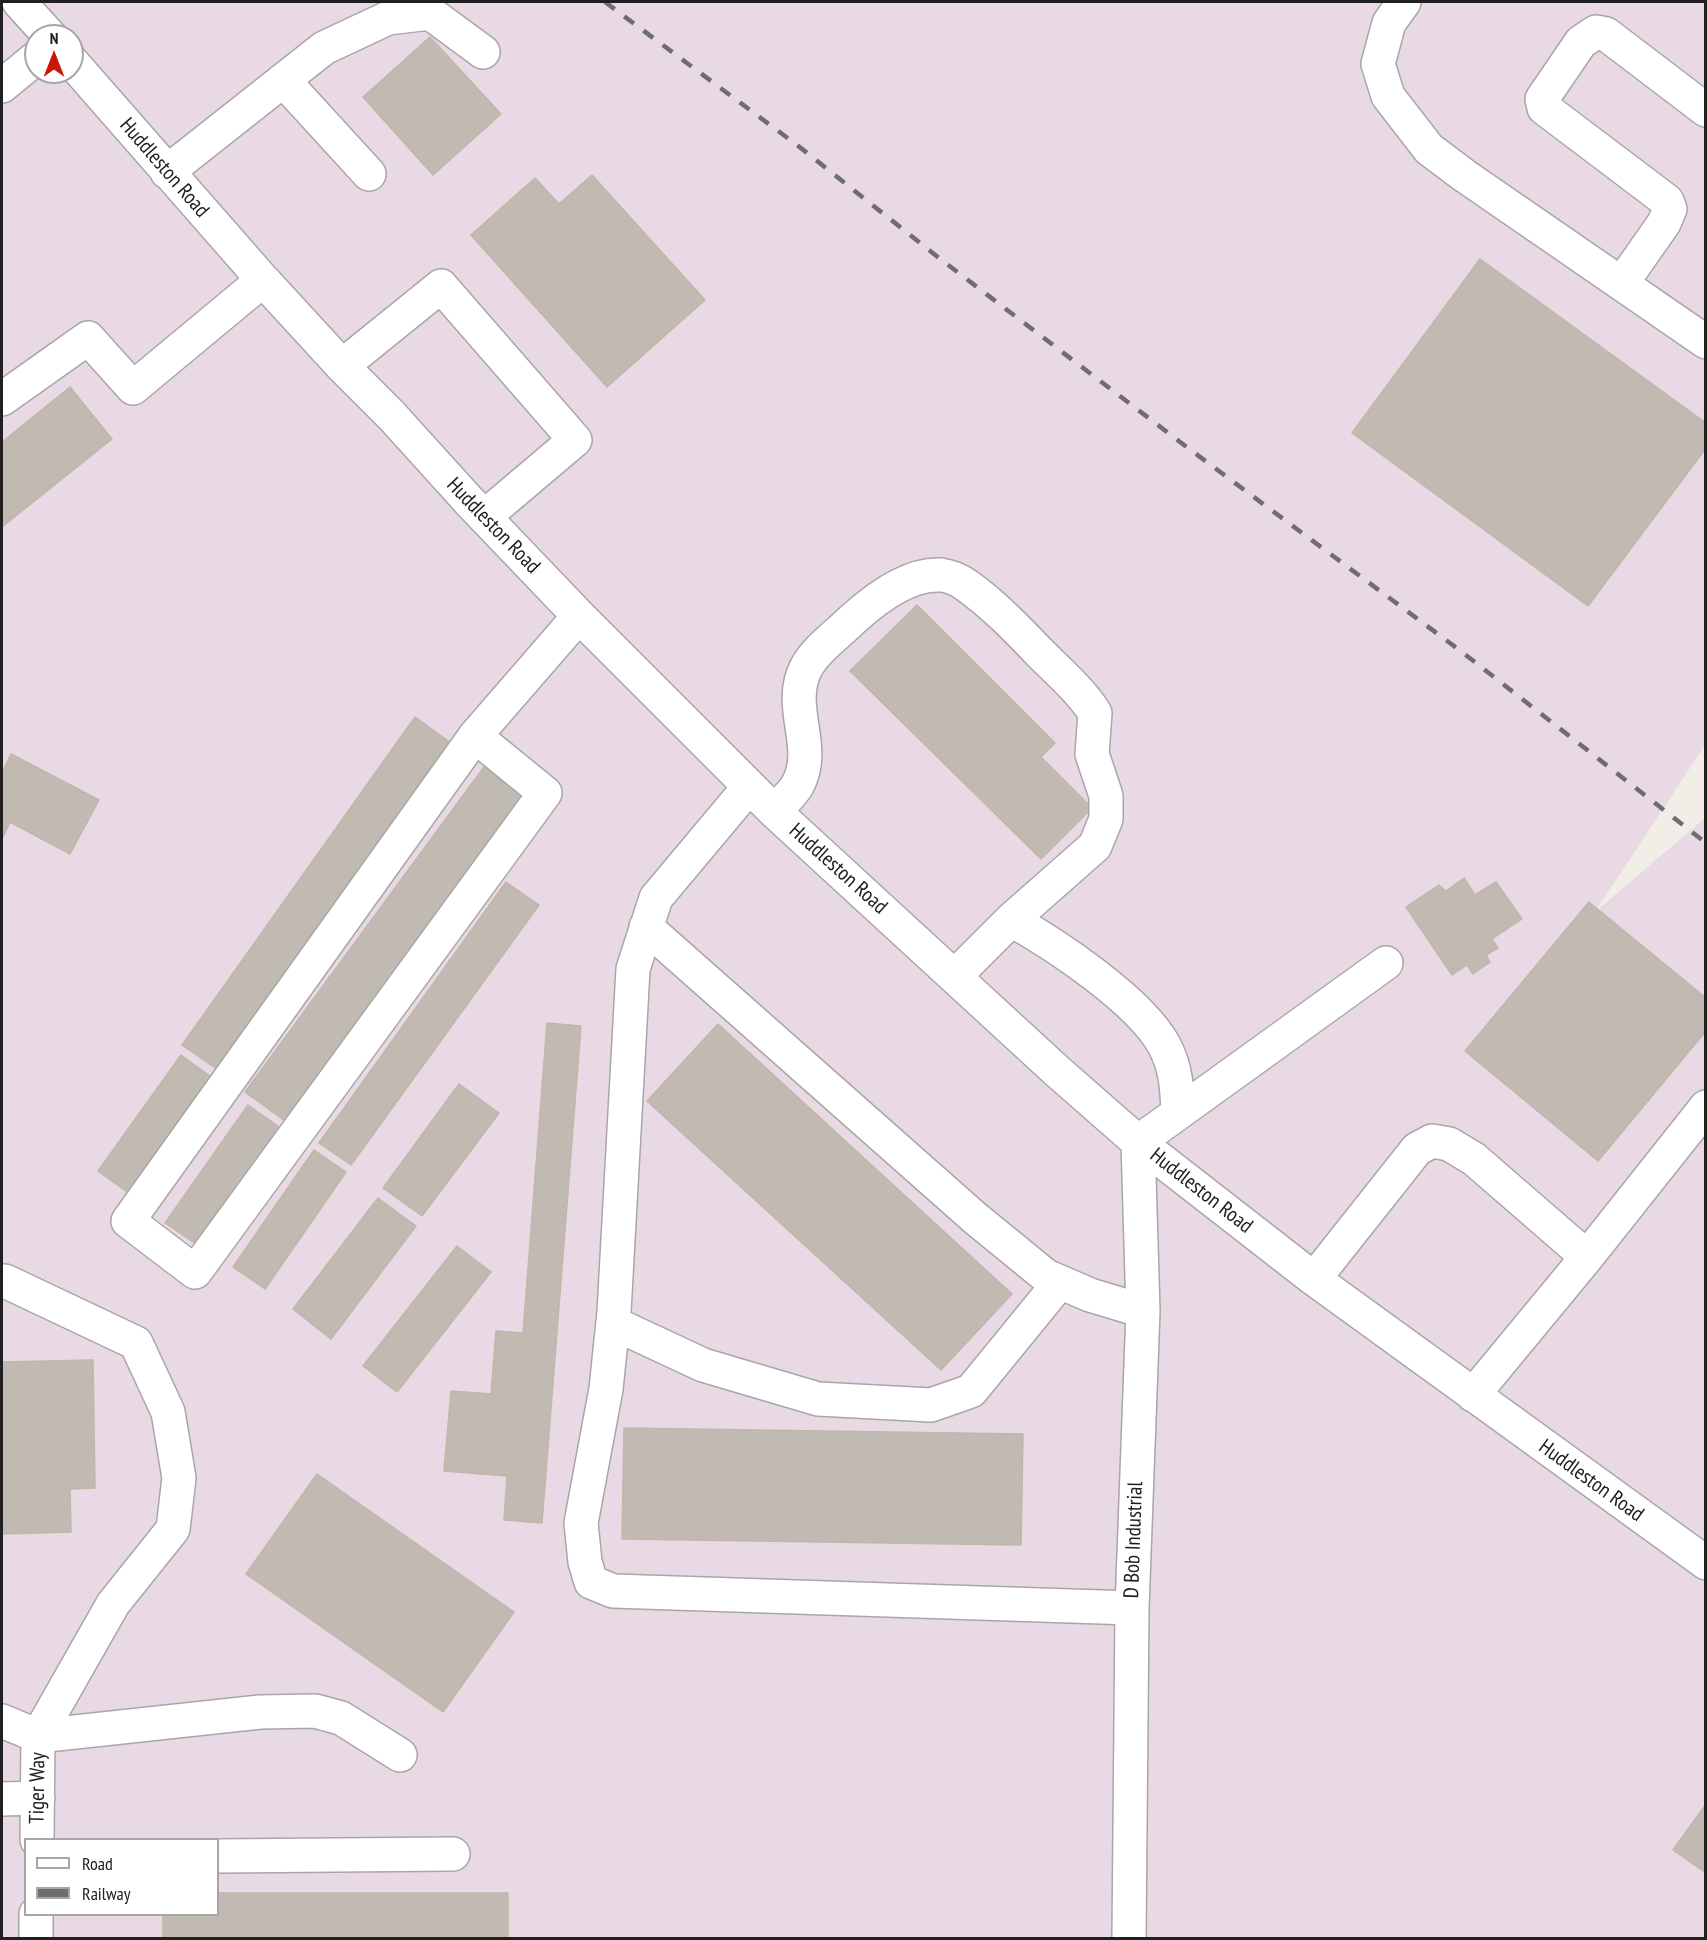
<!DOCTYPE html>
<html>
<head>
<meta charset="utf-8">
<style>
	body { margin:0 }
	#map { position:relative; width:1707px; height:1940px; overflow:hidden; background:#f0eee7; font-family:"PT Sans Narrow",sans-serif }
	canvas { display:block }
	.frame { position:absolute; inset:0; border:3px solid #202020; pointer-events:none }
	.legend { position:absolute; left:24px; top:1838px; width:195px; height:78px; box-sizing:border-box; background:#fff; border:2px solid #a6a6a6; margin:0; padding:8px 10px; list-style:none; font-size:18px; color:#202020 }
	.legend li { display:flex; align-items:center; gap:12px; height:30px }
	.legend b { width:30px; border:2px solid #a6a6a6 }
	.north { position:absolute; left:24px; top:24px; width:60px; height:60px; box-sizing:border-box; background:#fff; border:2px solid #a6a6a6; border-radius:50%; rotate:0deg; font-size:16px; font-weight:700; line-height:24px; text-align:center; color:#202020 }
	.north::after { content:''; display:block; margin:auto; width:21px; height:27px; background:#cb1605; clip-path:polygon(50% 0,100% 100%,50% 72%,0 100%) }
</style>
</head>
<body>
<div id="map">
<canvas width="1707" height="1940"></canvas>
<div class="frame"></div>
<ul class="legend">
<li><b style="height:8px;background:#fff"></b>Road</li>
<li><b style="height:8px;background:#6e6e6e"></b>Railway</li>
</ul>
<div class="north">N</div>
</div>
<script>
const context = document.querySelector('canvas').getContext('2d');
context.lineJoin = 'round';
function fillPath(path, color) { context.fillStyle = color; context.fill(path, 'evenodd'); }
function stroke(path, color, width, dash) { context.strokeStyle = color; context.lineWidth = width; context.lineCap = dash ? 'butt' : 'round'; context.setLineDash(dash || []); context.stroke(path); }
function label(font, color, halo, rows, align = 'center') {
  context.font = font + ' "PT Sans Narrow",sans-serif'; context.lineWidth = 5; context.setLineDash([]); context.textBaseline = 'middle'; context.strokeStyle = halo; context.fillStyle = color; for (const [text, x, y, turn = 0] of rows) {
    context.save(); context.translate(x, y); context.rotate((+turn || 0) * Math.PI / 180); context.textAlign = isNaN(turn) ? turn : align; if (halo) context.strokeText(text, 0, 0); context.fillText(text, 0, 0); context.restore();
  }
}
fillPath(new Path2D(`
	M 2,2 L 1705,2 L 1705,745 L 1595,912 L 1705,818 L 1705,1938 L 2,1938 ZM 36,36 L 72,36 L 72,72 L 36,72 ZM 26,1840 L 218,1840 L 218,1914 L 26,1914 Z`), '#e9d9e5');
const building = new Path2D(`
	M 430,37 L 501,114 L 433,175 L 363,97 Z
	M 592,175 L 705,300 L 607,387 L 471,235 L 535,178 L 559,204 Z
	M 1480,259 L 1706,423 L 1706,448 L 1588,606 L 1352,433 Z
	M 70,387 L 112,439 L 2,527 L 2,442 Z
	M 917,605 L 1055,743 L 1041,757 L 1092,808 L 1041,859 L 850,671 Z
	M 415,717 L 454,745 L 221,1072 L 182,1045 Z
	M 11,754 L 99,800 L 70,854 L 10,822 L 2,839 L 2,773 Z
	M 484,767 L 524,795 L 285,1121 L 245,1092 Z
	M 1464,878 L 1475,895 L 1496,882 L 1522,919 L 1492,939 L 1498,948 L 1486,955 L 1490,962 L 1473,974 L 1467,965 L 1452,975 L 1406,907 L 1439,885 L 1446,891 Z
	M 506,882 L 539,905 L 351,1165 L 319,1143 Z
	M 1589,902 L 1706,998 L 1706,1031 L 1598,1161 L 1465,1051 Z
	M 547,1023 L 581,1026 L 542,1523 L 504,1520 L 507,1476 L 444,1471 L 451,1391 L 491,1394 L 496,1331 L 523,1333 Z
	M 718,1024 L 1012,1294 L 941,1370 L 647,1101 Z
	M 181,1055 L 214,1079 L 130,1194 L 98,1171 Z
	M 459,1084 L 499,1113 L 422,1216 L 383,1188 Z
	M 248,1105 L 282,1129 L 199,1246 L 165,1223 Z
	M 314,1150 L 346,1172 L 265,1289 L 233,1267 Z
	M 378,1198 L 416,1226 L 331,1339 L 293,1309 Z
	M 457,1246 L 491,1272 L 397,1392 L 363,1366 Z
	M 93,1360 L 95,1488 L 70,1489 L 71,1532 L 2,1534 L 2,1362 Z
	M 624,1428 L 1023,1434 L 1021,1545 L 622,1539 Z
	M 317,1474 L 514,1612 L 443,1712 L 246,1574 Z
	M 1706,1804 L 1706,1873 L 1673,1850 Z
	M 218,1893 L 508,1893 L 508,1938 L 163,1938 L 163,1914 L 218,1914 Z`);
fillPath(building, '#c1bab3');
stroke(building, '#c2b6a9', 1.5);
const minor = new Path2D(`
	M 19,2 L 50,36
	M 1404,2 L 1389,23 L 1378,64 L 1388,96 L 1429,149 L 1465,176 L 1706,342
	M 72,62 L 263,280 L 342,366 L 392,416 L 468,500 L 579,616 L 774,811 L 1057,1071 L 1138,1142 L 1314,1279 L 1706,1563
	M 283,80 L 369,174
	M 2,86 L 36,58
	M 167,172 L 324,48 L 388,18 L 430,13 L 483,52
	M 1622,283 L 1664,223 L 1670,209 L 1667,201 L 1544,108 L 1542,99 L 1581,42 L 1596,32 L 1606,34 L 1706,110
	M 342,366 L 441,286 L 575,440 L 484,517
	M 2,399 L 88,338 L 133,388 L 263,280
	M 475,736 L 128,1221 L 195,1272 L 545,793 L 475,736 L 579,616
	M 749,787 L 656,898 L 633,969 L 614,1312 L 606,1389 L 581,1523 L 585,1562 L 591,1582 L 613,1591 L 1132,1608
	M 774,811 C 782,803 793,794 798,784 C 818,746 786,707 806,668 C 816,649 838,634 853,619 C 875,599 909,573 941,575 C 949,576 959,580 966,585 C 993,604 1017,629 1040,653 C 1059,672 1080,690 1095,713 L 1092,754 L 1106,796 L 1106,819 L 1095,846 L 1011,920 L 955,976
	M 1011,920 C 1055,944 1140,1001 1164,1045 C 1176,1067 1177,1088 1178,1112
	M 646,927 L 975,1218 L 1046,1276 L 1090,1295 L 1143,1311
	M 1314,1279 L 1417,1149 L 1432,1141 L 1449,1144 L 1474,1159 L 1587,1257
	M 2,1281 L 5,1281 L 136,1343 L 168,1412 L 179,1478 L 173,1529 L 113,1604 L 38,1736 L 37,1840
	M 613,1323 L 703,1365 L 818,1399 L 931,1405 L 971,1391 L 1060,1282
	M 1473,1395 L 1587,1257 L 1706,1107
	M 2,1721 L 38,1736 L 260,1712 L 315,1711 L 341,1718 L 400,1755
	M 2,1799 L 38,1798
	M 218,1856 L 453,1854
	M 36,1938 L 36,1914
	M 1129,1938 L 1132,1608 L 1143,1311 L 1138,1142 L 1386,963`);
stroke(minor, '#a7a7a7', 36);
stroke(minor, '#fff', 33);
stroke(new Path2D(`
	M 605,2 L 797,145 L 939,258 L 1188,448 L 1462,652 L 1706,843`), '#6e6e6e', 4.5, [12, 12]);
label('21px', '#202020', '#fff', [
	["Huddleston Road",164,168,49],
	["Huddleston Road",493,526,46],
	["Huddleston Road",838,869,42],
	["Huddleston Road",1201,1191,38],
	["Huddleston Road",1591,1481,36],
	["D Bob Industrial",1134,1540,-88],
	["Tiger Way",38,1788,-89]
]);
</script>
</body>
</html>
